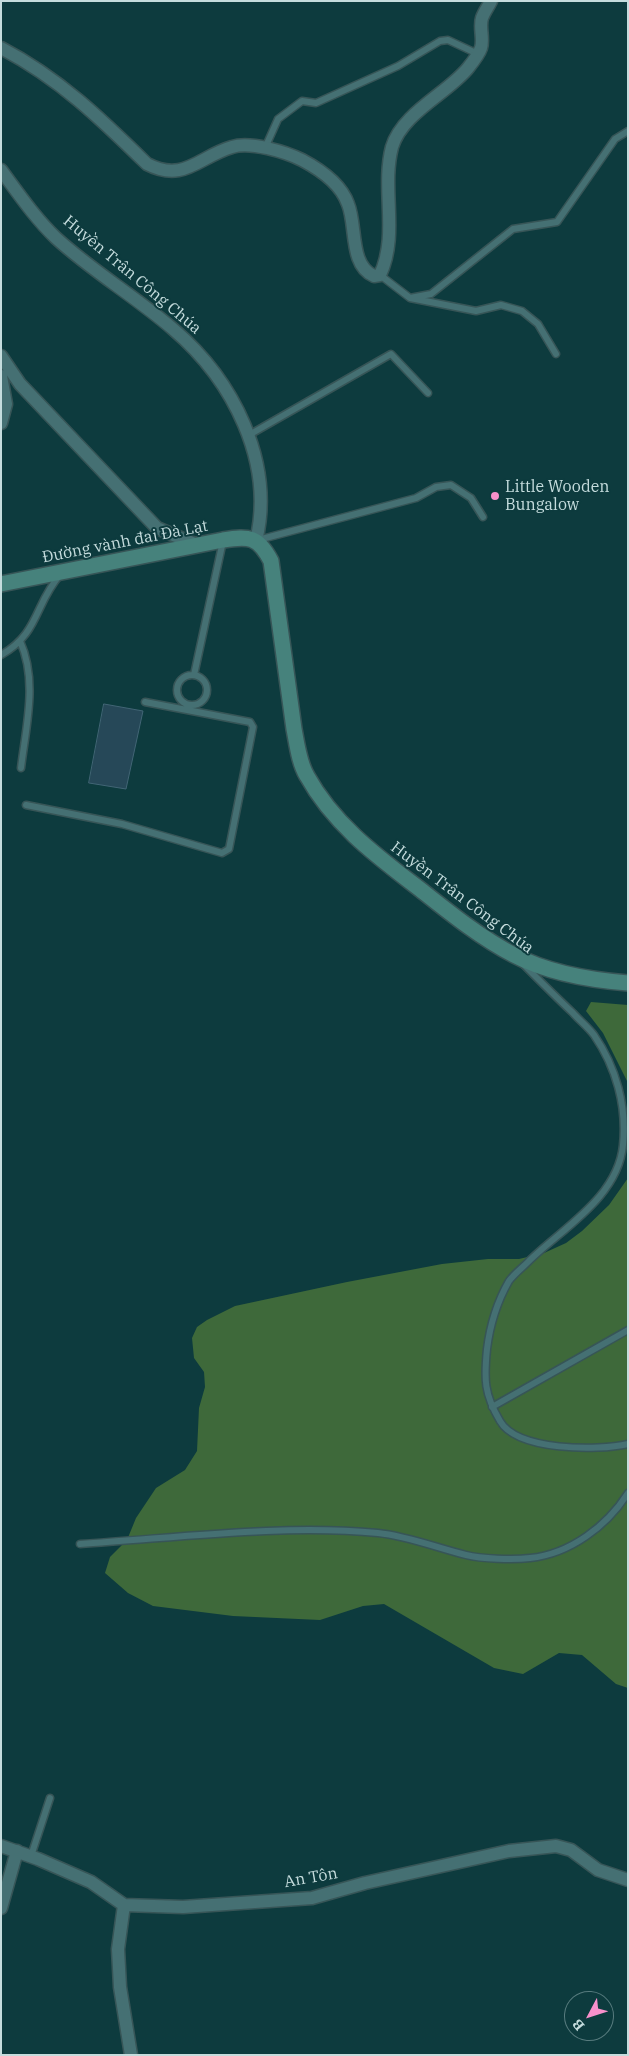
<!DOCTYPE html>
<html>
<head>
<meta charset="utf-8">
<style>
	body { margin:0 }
	#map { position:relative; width:629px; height:2056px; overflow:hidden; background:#0d3b3e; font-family:"IBM Plex Serif",serif }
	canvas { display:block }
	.frame { position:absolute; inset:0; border:2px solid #c5dcdd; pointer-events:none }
	.north { position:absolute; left:564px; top:1991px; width:50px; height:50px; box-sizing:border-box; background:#0d3b3e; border:1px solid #577b7e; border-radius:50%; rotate:230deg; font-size:14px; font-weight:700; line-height:20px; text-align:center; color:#c5dcdd }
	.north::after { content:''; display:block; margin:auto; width:18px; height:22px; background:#f890cb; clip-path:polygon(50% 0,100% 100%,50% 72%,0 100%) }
</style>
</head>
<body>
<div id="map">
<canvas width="629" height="2056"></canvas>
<div class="frame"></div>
<div class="north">B</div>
</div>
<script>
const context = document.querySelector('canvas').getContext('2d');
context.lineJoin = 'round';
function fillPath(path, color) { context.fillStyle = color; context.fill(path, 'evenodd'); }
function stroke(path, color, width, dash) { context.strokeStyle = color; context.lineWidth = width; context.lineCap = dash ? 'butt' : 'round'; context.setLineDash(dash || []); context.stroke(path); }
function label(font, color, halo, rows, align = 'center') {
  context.font = font + ' "IBM Plex Serif",serif'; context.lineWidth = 4; context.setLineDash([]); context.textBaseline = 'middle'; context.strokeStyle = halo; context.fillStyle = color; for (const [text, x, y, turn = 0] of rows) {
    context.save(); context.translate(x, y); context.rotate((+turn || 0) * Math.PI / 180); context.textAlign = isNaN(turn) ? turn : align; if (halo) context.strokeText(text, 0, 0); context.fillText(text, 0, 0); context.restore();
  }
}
fillPath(new Path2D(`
	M 591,1002 L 628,1005 L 628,1083 L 603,1033 L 586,1011 Z
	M 628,1178 L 628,1688 L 616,1684 L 582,1655 L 559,1653 L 523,1674 L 494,1668 L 384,1604 L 363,1606 L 320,1620 L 233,1616 L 153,1606 L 128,1593 L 105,1573 L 110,1557 L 127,1540 L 136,1518 L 156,1488 L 185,1470 L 197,1451 L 199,1408 L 205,1387 L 204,1372 L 194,1358 L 192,1338 L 197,1327 L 207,1320 L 235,1306 L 347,1282 L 442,1264 L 488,1259 L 519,1259 L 544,1253 L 566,1243 L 582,1231 L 609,1205 Z`), '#3e693a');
const building = new Path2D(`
	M 104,704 L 143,711 L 126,789 L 89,783 Z`);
fillPath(building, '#264858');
stroke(building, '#426575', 1);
const lane = new Path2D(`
	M 265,148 L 278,119 L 302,101 L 316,103 L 398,66 L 440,41 L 448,40 L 478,54
	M 380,275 L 410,298 L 476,311 L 501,305 L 522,311 L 538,324 L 556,354
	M 410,298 L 431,294 L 513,229 L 557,222 L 615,139 L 628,131
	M 249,435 L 391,354 L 428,393
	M 258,540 L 416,498 L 436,487 L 451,485 L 471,498 L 483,517
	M 20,641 C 38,681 26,726 21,768
	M 1,655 C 39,634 35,603 60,575
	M 194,675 L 223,541
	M177 690a15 15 0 1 1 30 0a15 15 0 1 1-30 0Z
	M 26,805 L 122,824 L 222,853 L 229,849 L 253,727 L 250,722 L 145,702
	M 524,965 C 540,981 556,997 573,1013 C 579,1020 588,1027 594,1035 C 616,1067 627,1106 623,1145 C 618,1198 561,1229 528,1262 C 522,1268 514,1274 509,1281 C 497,1302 490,1325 487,1349 C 484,1379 484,1394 500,1421 C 517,1451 598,1451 628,1444
	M 492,1407 L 628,1330
	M 80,1544 C 176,1538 282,1524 378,1533 C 408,1536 437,1548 466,1555 C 481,1559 514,1560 530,1558 C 570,1554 607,1526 628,1493
	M 31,1856 L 50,1798`);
const street = new Path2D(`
	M 1,48 C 59,78 101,119 147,164 C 184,183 198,157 232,147 C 250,141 286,152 302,160 C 321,170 341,184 348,204 C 357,226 349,265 374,276 L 380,275 C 399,234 381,189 392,147 C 402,113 448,93 468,68 C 472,63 479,54 481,48 C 484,39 479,27 482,18 C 484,12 488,7 491,1
	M 1,170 C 18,193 35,218 56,238 C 92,271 136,297 173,329 C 233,380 275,462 256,541
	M 1,356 L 20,384 L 157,528 L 197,545
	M 1,376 L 6,404 L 1,423
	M 1,1846 L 38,1859 L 91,1882 L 124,1905 L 183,1907 L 312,1898 L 365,1883 L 509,1851 L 556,1846 L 571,1850 L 598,1870 L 628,1880
	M 124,1905 L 118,1949 L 120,1987 L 131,2055
	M 1,1908 L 17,1851`);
const secondary = new Path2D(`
	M 1,584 L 223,540 C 249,536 258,536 271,561 L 294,729 C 297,744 299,763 307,776 C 334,825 378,857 421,890 C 450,913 481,938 514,955 C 548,973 590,980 628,983`);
stroke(lane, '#375557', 9);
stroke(street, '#375557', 15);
stroke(secondary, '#375557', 18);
stroke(lane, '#457073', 6);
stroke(street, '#457073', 12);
stroke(secondary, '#46827c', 15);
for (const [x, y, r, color] of [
	[495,496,5,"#f890cb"]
]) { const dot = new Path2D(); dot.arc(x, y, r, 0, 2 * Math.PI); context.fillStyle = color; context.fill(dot); stroke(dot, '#0d3b3e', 2); }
label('16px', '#c5dcdd', '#0d3b3e', [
	["Huyền Trân Công Chúa",132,275,40],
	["Đường vành đai Đà Lạt",125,542,-11],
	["Huyền Trân Công Chúa",462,898,37],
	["An Tôn",311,1878,-10]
]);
label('16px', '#c5dcdd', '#0d3b3e', [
	["Little Wooden",505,487],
	["Bungalow",505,505]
], 'left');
</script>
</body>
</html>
